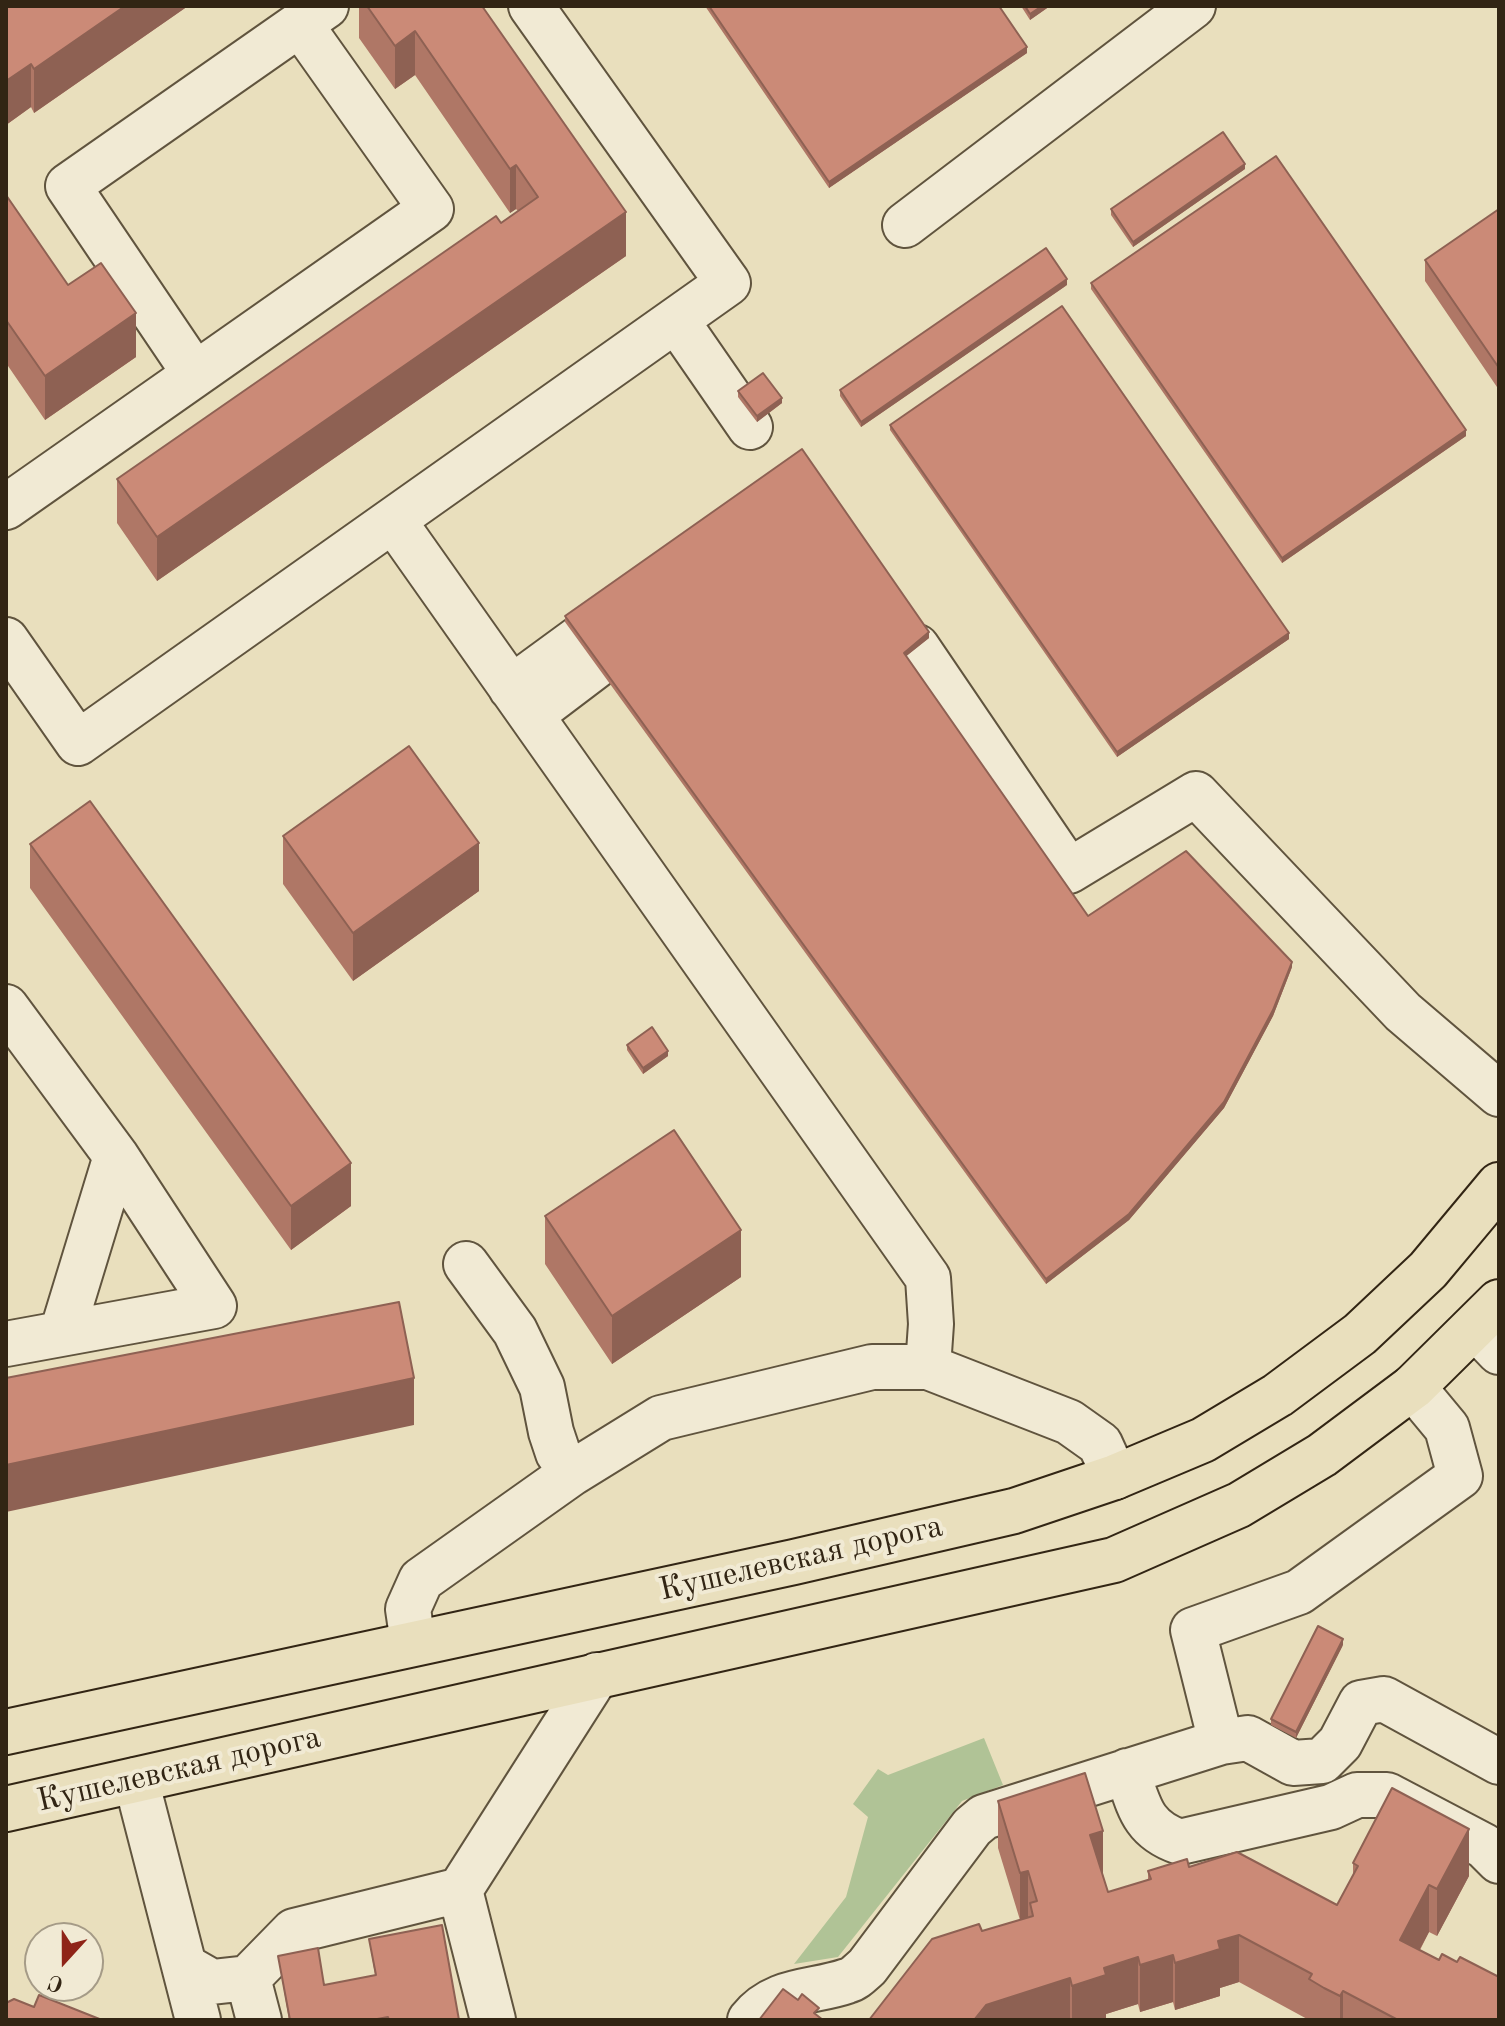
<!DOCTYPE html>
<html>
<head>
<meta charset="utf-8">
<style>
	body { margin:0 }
	#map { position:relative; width:1505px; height:2026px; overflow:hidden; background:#e9dfbd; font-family:"Old Standard TT",serif }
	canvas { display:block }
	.frame { position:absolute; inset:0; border:8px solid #322514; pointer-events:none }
	.north { position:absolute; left:24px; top:1922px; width:80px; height:80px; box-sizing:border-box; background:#f1ead4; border:2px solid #a59b87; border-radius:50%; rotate:201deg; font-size:22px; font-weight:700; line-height:32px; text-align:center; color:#322514 }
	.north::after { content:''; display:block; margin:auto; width:28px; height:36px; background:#8f2418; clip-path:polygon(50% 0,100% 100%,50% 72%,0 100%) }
</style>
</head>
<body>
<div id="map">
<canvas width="1505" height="2026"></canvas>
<div class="frame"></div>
<div class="north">С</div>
</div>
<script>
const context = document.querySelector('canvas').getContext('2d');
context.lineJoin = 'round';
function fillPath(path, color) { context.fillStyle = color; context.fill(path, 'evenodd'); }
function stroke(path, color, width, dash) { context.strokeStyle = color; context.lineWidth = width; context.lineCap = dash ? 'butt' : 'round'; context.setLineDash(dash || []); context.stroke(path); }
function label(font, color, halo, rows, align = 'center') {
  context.font = font + ' "Old Standard TT",serif'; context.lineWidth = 8; context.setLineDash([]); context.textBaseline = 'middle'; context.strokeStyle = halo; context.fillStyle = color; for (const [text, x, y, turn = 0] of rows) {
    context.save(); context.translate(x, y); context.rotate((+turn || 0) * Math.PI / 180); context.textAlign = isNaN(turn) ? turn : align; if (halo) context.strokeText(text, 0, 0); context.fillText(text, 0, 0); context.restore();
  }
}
fillPath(new Path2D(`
	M 984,1738 L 1003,1785 L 962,1801 L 838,1957 L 794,1964 L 846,1897 L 868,1817 L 853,1804 L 878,1769 L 888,1775 Z`), '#b0c396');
const minor = new Path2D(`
	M 905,225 L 1193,6
	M 676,320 L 750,427
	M 195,374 L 68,186 L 300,24
	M 6,507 L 431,209 L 300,24 L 326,6
	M 393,520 L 728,283 L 531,6
	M 6,640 L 78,743 L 393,520 L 928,1278 L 931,1324 L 928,1367
	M 917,647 L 1069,871 L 1196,794 L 1403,1012 L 1499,1094
	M 511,688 L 578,639
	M 531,715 L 597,665
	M 6,1007 L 116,1156 L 214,1306 L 6,1344
	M 466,1264 L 515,1331 L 542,1387 L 551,1432 L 558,1453 L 572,1473
	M 1476,1328 L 1499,1352
	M 62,1333 L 116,1156
	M 413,1643 L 408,1609 L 421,1580 L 572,1473 L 661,1418 L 872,1367 L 928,1367 L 1069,1422 L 1100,1444 L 1115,1477
	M 1221,1742 L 1193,1630 L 1299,1592 L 1460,1476 L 1447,1428 L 1413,1387
	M 1127,1771 C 1139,1806 1142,1829 1180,1842 L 1331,1807 L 1357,1795 L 1387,1795 L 1484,1846 L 1499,1861
	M 136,1780 L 198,2020
	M 460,1890 L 493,2020
	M 184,1966 L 212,1982 L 248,1978 L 294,1931 L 460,1890 L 597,1675
	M 248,1978 L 259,2020
	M 750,2020 C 775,1988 813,1993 847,1981 C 855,1979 861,1972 867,1967 L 972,1827 L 984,1817 L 1221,1742 L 1248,1738 L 1293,1763 L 1322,1761 L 1340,1743 L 1361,1703 L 1384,1699 L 1499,1762`);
const major = new Path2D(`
	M 6,1732 L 794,1562 L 1014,1511 L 1115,1477 L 1203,1440 L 1278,1395 L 1360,1334 L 1428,1270 L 1499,1185
	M 6,1809 L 1114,1560 L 1239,1505 L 1322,1455 L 1413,1387 L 1499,1302`);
stroke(minor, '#60543e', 48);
stroke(major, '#322514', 48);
stroke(minor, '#f1ead4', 44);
stroke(major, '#e9dfbd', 44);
fillPath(new Path2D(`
	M 6,6 L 188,6 L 34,113 L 31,107 L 6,125 Z
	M 359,6 L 482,6 L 626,256 L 157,581 L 117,523 L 117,479 L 518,211 L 516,209 L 510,213 L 415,75 L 395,89 L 359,38 Z
	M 705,6 L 999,6 L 1027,53 L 829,188 Z
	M 1021,6 L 1050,6 L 1030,20 Z
	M 1245,169 L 1133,247 L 1111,215 L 1111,209 Z
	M 6,195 L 68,285 L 136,357 L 45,420 L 6,363 Z
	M 1499,209 L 1499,390 L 1425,281 L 1425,260 Z
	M 1091,283 L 1466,436 L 1282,563 L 1091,289 Z
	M 1067,285 L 861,427 L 840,396 L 840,390 Z
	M 738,391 L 782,403 L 757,422 L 738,397 Z
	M 890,425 L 1289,639 L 1117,757 L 890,430 Z
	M 565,616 L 929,638 L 906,656 L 1088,916 L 1292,967 L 1273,1016 L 1224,1108 L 1129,1220 L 1046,1284 L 565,622 Z
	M 283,836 L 479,891 L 353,981 L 283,884 Z
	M 30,844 L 351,1206 L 291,1250 L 30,888 Z
	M 627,1045 L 668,1056 L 643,1074 L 627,1050 Z
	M 545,1216 L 741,1277 L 612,1364 L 545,1264 Z
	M 1343,1645 L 1296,1738 L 1271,1725 L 1271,1719 Z
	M 998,1801 L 1103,1875 L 1108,1892 L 1148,1880 L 1148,1871 L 1189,1867 L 1337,1905 L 1353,1877 L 1353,1863 L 1469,1876 L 1437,1936 L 1429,1932 L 1420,1950 L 1499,2020 L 1309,2020 L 1239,1982 L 1220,1988 L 1220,1996 L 1175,2010 L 1173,2002 L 1140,2012 L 1138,2004 L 1106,2014 L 1106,2020 L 869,2020 L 982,1931 L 1020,1920 L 998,1848 Z
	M 369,1939 L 459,2020 L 289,2020 L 278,1956 L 324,1985 L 375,1975 Z`), '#af7766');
fillPath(new Path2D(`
	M 125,6 L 188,6 L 34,113 L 34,69 Z
	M 1042,6 L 1050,6 L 1030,20 L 1030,14 Z
	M 415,31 L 415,75 L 395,89 L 395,46 Z
	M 1027,47 L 1027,53 L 829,188 L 829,182 Z
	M 31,64 L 31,107 L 6,125 L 6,81 Z
	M 1245,164 L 1245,169 L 1133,247 L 1133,242 Z
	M 516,165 L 516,209 L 510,213 L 510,169 Z
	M 626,212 L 626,256 L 157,581 L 157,537 Z
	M 1067,279 L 1067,285 L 861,427 L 861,422 Z
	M 136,313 L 136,357 L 45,420 L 45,376 Z
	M 782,398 L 782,403 L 757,422 L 757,416 Z
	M 1466,430 L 1466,436 L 1282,563 L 1282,558 Z
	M 929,632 L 929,638 L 904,658 L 904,653 Z
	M 1289,633 L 1289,639 L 1117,757 L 1117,752 Z
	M 479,843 L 479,891 L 353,981 L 353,933 Z
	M 1292,962 L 1292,967 L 1273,1016 L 1224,1108 L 1129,1220 L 1046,1284 L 1046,1279 Z
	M 668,1051 L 668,1056 L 643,1074 L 643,1068 Z
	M 351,1163 L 351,1206 L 291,1250 L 291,1206 Z
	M 741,1230 L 741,1277 L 612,1364 L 612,1316 Z
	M 414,1378 L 414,1425 L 6,1512 L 6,1465 Z
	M 1343,1639 L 1343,1645 L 1296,1738 L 1296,1732 Z
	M 1469,1829 L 1469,1876 L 1437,1936 L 1437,1889 Z
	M 1103,1831 L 1103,1878 L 1090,1835 Z
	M 1028,1871 L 1028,1918 L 1020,1920 L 1020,1873 Z
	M 1429,1885 L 1429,1932 L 1400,1986 L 1400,1940 Z
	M 1239,1935 L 1239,1982 L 1220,1988 L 1220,1996 L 1175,2010 L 1175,1963 L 1218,1941 Z
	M 1173,1955 L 1173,2002 L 1140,2012 L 1140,1965 Z
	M 1138,1957 L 1138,2004 L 1106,2014 L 1106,2020 L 1072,2020 L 1072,1986 L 1104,1968 Z
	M 1070,1978 L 1070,2020 L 974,2020 L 986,2005 Z
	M 1343,1991 L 1343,2020 L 1340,2020 L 1340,1996 Z`), '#8e6153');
const building = new Path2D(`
	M 6,6 L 125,6 L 34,69 L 31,64 L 6,81 Z
	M 367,6 L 482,6 L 626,212 L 157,537 L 117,479 L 496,216 L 501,223 L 538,197 L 516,165 L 510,169 L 415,31 L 395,46 Z
	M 709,6 L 999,6 L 1027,47 L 829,182 Z
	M 1025,6 L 1042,6 L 1030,14 Z
	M 1223,132 L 1245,164 L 1133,242 L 1111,209 Z
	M 1276,156 L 1466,430 L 1282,558 L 1091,283 Z
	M 6,195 L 68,285 L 101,263 L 136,313 L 45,376 L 6,320 Z
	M 1499,209 L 1499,368 L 1425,260 Z
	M 1046,248 L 1067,279 L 861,422 L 840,390 Z
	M 1062,306 L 1289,633 L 1117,752 L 890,425 Z
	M 763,373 L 782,398 L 757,416 L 738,391 Z
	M 802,449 L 929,632 L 904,653 L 1088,916 L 1186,851 L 1292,962 L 1273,1010 L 1224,1102 L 1129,1214 L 1046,1279 L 565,616 Z
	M 409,746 L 479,843 L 353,933 L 283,836 Z
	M 90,801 L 351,1163 L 291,1206 L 30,844 Z
	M 652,1027 L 668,1051 L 643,1068 L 627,1045 Z
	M 674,1130 L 741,1230 L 612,1316 L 545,1216 Z
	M 399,1302 L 414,1378 L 6,1465 L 6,1378 Z
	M 1318,1626 L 1343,1639 L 1296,1732 L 1271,1719 Z
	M 1085,1773 L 1103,1831 L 1090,1835 L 1108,1892 L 1151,1879 L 1148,1871 L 1187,1859 L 1189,1867 L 1237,1852 L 1337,1905 L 1358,1866 L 1353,1863 L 1392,1788 L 1469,1829 L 1437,1889 L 1429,1885 L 1400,1940 L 1439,1960 L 1442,1954 L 1457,1962 L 1460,1957 L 1499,1977 L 1499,2020 L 1398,2020 L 1343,1991 L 1340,1996 L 1324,1988 L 1309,1979 L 1312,1974 L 1239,1935 L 1218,1941 L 1220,1949 L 1175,1963 L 1173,1955 L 1140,1965 L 1138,1957 L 1104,1968 L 1106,1975 L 1072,1986 L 1070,1978 L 986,2005 L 974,2020 L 869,2020 L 932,1939 L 979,1924 L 982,1931 L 1033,1916 L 1030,1903 L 1037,1901 L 1028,1871 L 1020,1873 L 998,1801 Z
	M 442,1925 L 459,2020 L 389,2020 L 388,2017 L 372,2020 L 290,2020 L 278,1956 L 318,1948 L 324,1985 L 376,1975 L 369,1939 Z
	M 783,1989 L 798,2000 L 802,1994 L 819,2008 L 814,2013 L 823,2020 L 759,2020 Z
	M 39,1995 L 102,2020 L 6,2020 L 6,2003 L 14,1999 L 34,2007 Z`);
fillPath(building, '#cb8a77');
stroke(building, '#8e6153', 2);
label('32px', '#322514', '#f1ead4', [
	["Кушелевская дорога",801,1559,-13],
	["Кушелевская дорога",179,1770,-13]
]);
</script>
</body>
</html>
